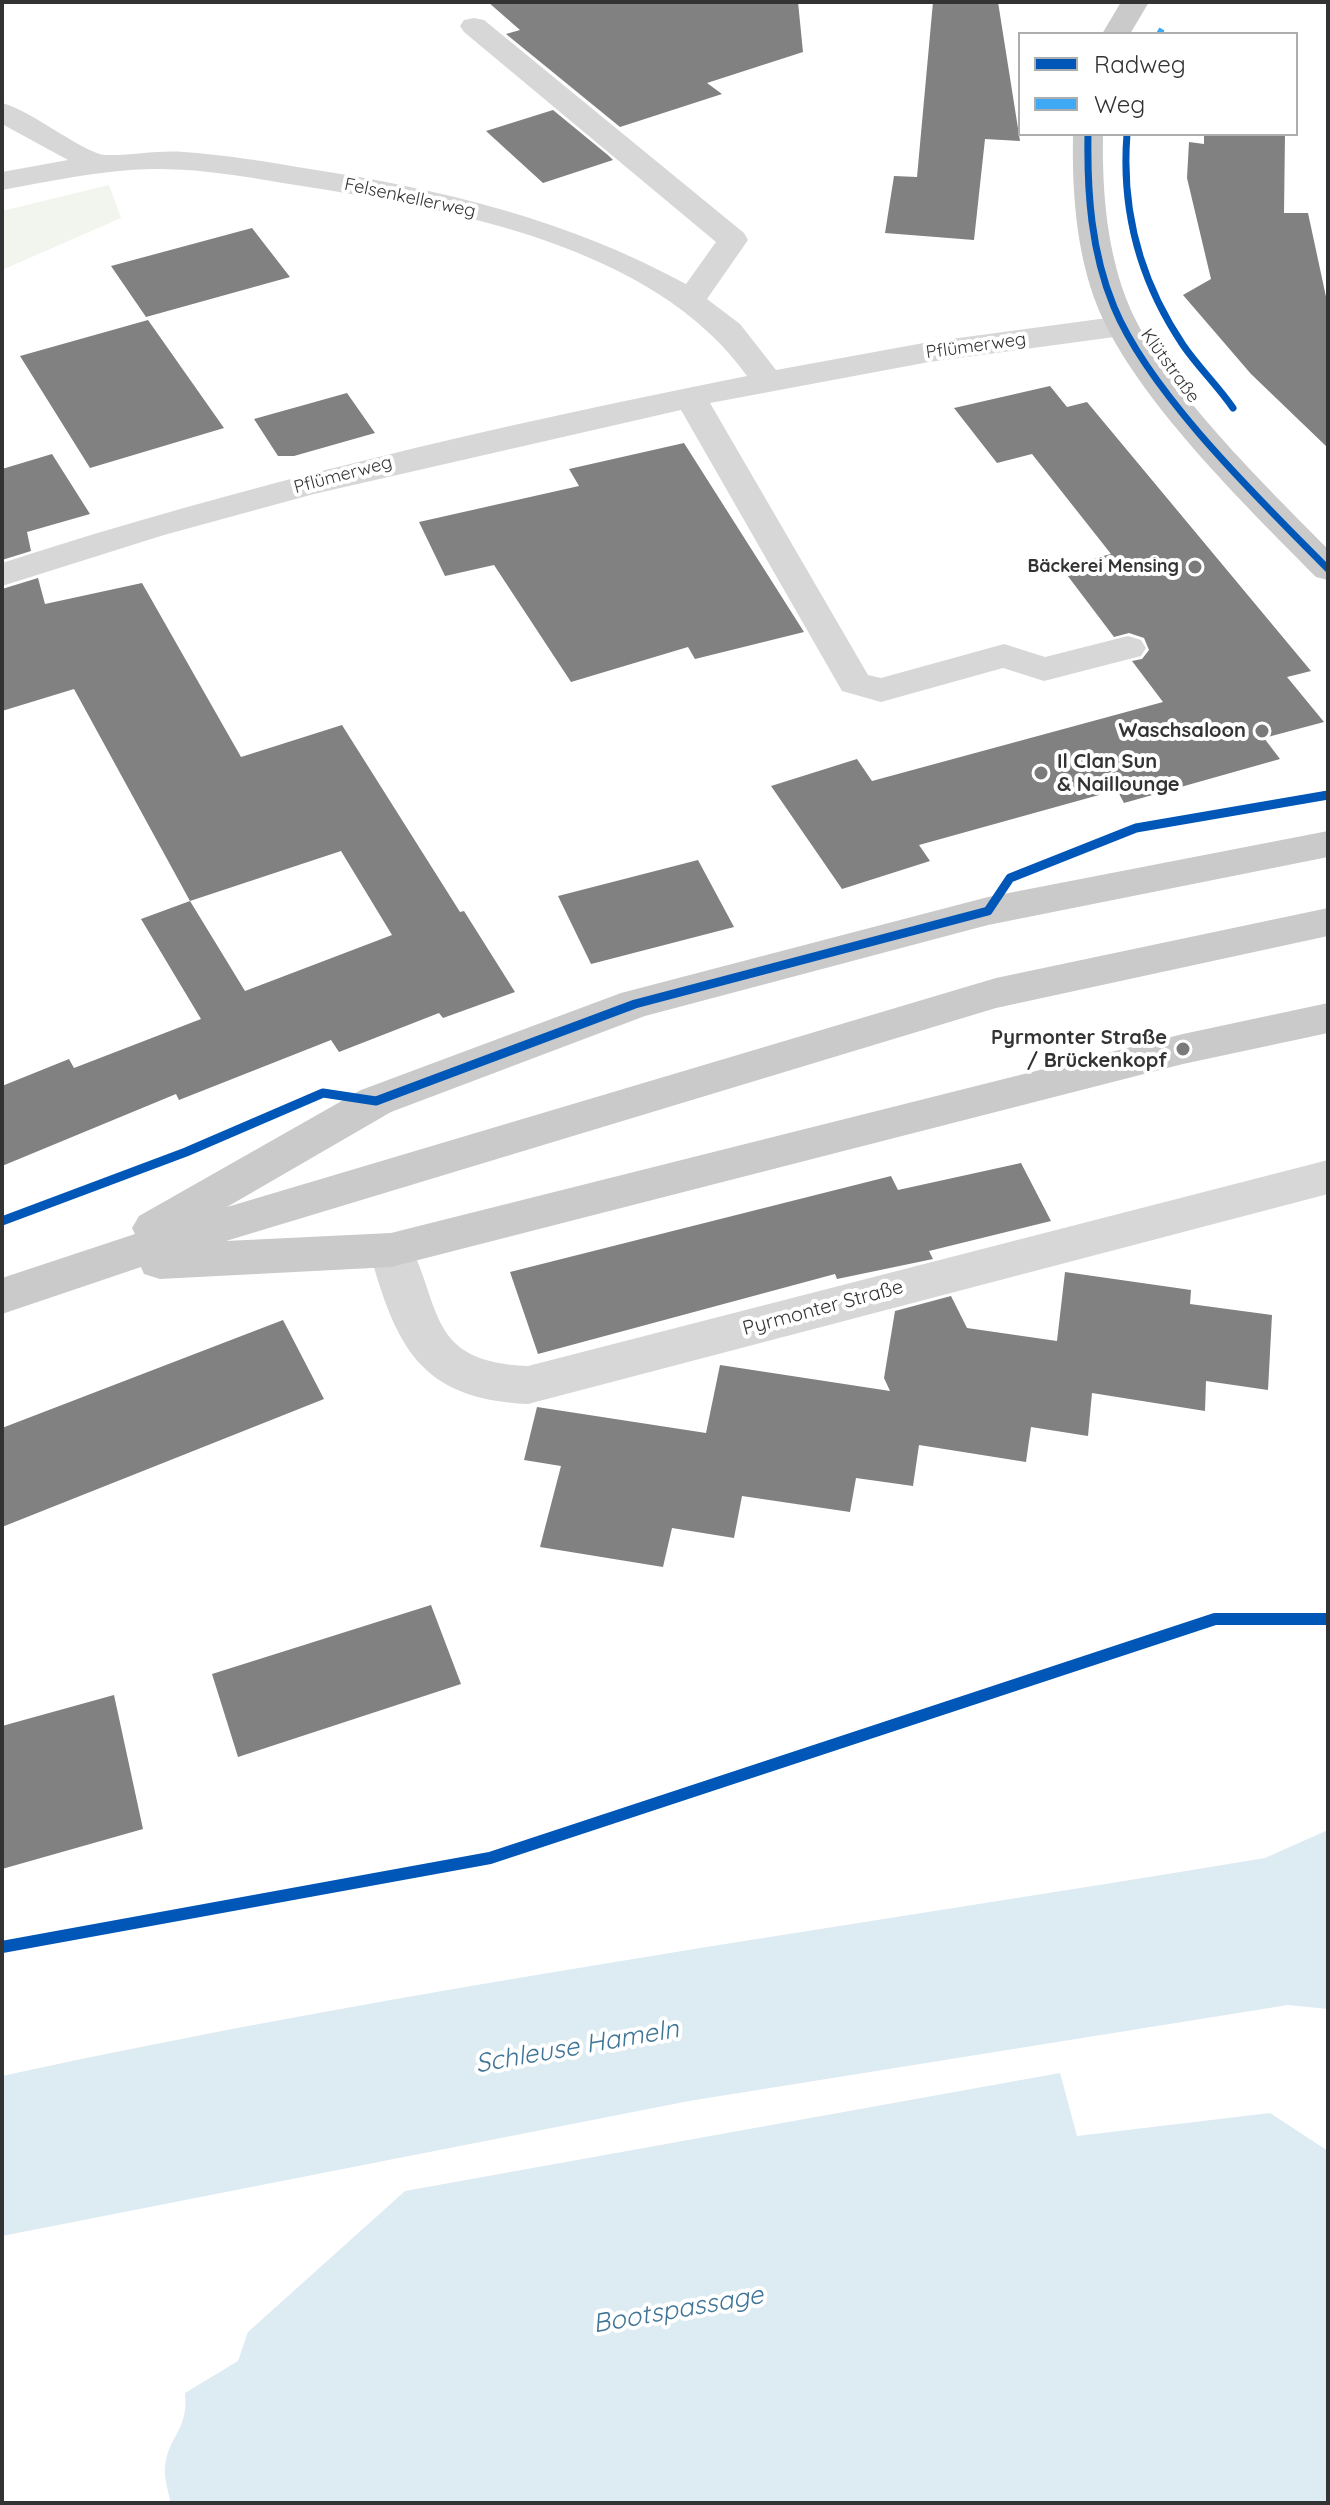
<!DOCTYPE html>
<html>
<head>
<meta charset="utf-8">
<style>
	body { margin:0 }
	#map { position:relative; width:1330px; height:2505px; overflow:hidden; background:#fff; font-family:Quicksand,sans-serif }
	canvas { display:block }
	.frame { position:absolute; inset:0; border:4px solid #333; pointer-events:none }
	.legend { position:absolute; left:1018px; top:32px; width:280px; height:104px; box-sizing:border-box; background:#fff; border:2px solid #adadad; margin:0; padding:10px 14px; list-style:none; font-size:24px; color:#333 }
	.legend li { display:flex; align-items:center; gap:16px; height:40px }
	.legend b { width:40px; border:2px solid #adadad }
</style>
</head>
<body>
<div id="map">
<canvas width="1330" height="2505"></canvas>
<div class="frame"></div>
<ul class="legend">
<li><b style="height:10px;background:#0057b8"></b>Radweg</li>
<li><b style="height:10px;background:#3fa9f5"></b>Weg</li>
</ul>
</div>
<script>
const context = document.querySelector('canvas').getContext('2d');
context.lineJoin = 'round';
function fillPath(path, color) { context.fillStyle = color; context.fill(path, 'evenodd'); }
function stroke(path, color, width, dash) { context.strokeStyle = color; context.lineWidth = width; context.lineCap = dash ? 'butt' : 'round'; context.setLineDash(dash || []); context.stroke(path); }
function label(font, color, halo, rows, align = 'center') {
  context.font = font + ' Quicksand,sans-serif'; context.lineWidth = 8; context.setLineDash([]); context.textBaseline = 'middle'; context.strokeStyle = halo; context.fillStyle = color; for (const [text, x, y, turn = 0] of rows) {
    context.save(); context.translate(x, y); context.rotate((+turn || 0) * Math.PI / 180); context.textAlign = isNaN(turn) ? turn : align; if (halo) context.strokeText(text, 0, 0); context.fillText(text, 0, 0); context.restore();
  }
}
fillPath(new Path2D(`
	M 109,185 L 121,218 L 2,270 L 2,211 Z`), '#f1f5ed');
fillPath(new Path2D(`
	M 1328,1830 L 1328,2009 L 1288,2005 L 689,2101 L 2,2236 L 2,2076 C 419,1985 844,1928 1265,1858 Z
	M 1060,2073 L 1077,2136 L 1270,2113 L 1328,2151 L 1328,2503 L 166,2503 L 170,2500 C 168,2490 164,2478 165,2467 C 168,2436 189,2430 185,2393 L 238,2361 L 248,2332 L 405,2191 Z`), '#ddebf3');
fillPath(new Path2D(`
	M 488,2 L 798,2 L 803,52 L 707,83 L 722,94 L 620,127 L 506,34 L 520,30 Z
	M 933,2 L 998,2 L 1020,141 L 985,139 L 974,240 L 885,233 L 894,176 L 917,177 Z
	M 553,110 L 609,156 L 613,160 L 543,183 L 486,131 Z
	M 1204,134 L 1285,134 L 1284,213 L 1308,213 L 1328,306 L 1328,448 L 1251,374 L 1183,295 L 1211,279 L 1187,178 L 1189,142 L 1204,144 Z
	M 252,228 L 290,277 L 146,317 L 111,266 Z
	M 148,320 L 224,428 L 90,468 L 20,356 Z
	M 1050,386 L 1067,407 L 1087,402 L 1311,671 L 1287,677 L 1324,722 L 1264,738 L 1280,759 L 1124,803 L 1117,790 L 919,845 L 930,861 L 842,889 L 771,786 L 857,759 L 872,781 L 1163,702 L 1132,661 L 1142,659 L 1149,650 L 1144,638 L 1129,633 L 1114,637 L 1061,567 L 1111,554 L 1032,454 L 997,463 L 954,408 Z
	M 347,393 L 375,433 L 294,456 L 278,456 L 254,419 Z
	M 684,443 L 804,632 L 695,659 L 688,647 L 571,682 L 494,565 L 445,576 L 419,522 L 579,486 L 569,469 Z
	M 52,454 L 90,514 L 27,532 L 31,551 L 2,560 L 2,469 Z
	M 38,578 L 45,604 L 142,583 L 241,757 L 342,725 L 460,912 L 464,911 L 515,992 L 443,1018 L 439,1013 L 339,1052 L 331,1040 L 179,1100 L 176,1094 L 2,1166 L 2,1086 L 69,1059 L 74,1068 L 201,1019 L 141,919 L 190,901 L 74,689 L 2,711 L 2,589 ZM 341,851 L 392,935 L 245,991 L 190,901 Z
	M 698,860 L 734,927 L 591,964 L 558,896 Z
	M 1021,1163 L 1051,1221 L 929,1251 L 933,1259 L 837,1279 L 835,1274 L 538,1354 L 510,1272 L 891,1176 L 898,1190 Z
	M 1065,1272 L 1191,1290 L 1190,1304 L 1272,1315 L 1268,1390 L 1206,1381 L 1205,1411 L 1092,1393 L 1088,1436 L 1031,1427 L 1026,1462 L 919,1445 L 913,1486 L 856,1478 L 850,1512 L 742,1496 L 734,1538 L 672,1528 L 663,1567 L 540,1547 L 561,1466 L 524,1460 L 537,1407 L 706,1433 L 720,1365 L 890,1391 L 884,1378 L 895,1311 L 951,1296 L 967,1328 L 1057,1341 Z
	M 283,1320 L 324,1399 L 2,1527 L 2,1428 Z
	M 431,1605 L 461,1684 L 238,1757 L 212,1674 Z
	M 114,1695 L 143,1829 L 2,1869 L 2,1726 Z`), '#818181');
fillPath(new Path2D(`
	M 474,18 L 484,20 L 744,233 L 748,240 L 707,299 L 740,324 L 776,370 L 929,342 L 1122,316 L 1133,319 L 1138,326 L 1133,333 L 1122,336 L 929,362 L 710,403 L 868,675 L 881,678 L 1004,644 L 1045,657 L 1128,636 L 1141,640 L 1146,648 L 1141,656 L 1044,681 L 1003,668 L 881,702 L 842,691 L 681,410 L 314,494 L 164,535 L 2,586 L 2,563 C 245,484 496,426 747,376 C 654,245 450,209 302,186 C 253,178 202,168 152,169 C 101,170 52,181 2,190 L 2,172 L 68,160 L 2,124 L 2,103 C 31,110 83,153 105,155 C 131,156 157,150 184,152 C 226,155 268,162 310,169 C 442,189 568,220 686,284 L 716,242 L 464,32 L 460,26 L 464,20 Z
	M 1328,1160 L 1328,1194 L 528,1404 C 419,1399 396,1346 369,1250 L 375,1238 L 391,1233 L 407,1238 C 443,1308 426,1362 528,1366 Z`), '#d7d7d7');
fillPath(new Path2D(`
	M 1121,2 L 1149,2 L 1130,34 L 1102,34 Z
	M 1073,134 L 1103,134 C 1102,193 1107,254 1130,308 C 1166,390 1265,485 1328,549 L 1328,580 L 1316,577 C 1246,506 1135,398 1098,308 C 1076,253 1072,192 1073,134 Z
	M 1328,831 L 1328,857 L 988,925 L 645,1016 L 391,1112 L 227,1207 L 996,978 L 1328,908 L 1328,936 L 996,1008 L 226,1241 L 391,1233 L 1183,1034 L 1328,1003 L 1328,1033 L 1183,1064 L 391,1267 L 160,1279 L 144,1274 L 141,1267 L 2,1314 L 2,1278 L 135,1234 L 132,1228 L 139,1216 L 361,1090 L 621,993 L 988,897 Z`), '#cacaca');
stroke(new Path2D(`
	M 1159,34 L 1162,29`), '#3fa9f5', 6, [11, 6]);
stroke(new Path2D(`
	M 1088,134 C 1087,192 1091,252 1114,307 C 1150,394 1261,501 1328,569
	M 1127,134 C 1121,210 1140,281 1183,345 C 1198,367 1218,386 1233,408`), '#0057b8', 7);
stroke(new Path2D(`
	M 2,1221 L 186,1152 L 323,1093 L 376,1101 L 635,1004 L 988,911 L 1010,878 L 1136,828 L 1328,795`), '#0057b8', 9);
stroke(new Path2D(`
	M 2,1947 L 490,1858 L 1215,1619 L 1328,1619`), '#0057b8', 12);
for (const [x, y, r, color] of [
	[1195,567,8,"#7a7a7a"],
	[1262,731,8,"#7a7a7a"],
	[1041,773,8,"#7a7a7a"],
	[1183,1049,8,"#7a7a7a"]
]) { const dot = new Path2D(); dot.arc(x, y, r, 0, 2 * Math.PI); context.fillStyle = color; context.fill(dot); stroke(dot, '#fff', 3); }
label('18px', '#333', '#fff', [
	["Felsenkellerweg",410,198,12],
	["Pflümerweg",976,346,-8],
	["Klütstraße",1170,366,54],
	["Pflümerweg",343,475,-15]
]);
label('bold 18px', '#333', '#fff', [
	["Bäckerei Mensing",1179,567]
], 'right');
label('bold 20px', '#333', '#fff', [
	["Waschsaloon",1246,731],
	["Il Clan Sun",1057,762,"left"],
	["& Naillounge",1057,785,"left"],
	["Pyrmonter Straße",1167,1038],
	["/ Brückenkopf",1167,1061]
], 'right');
label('20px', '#333', '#fff', [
	["Pyrmonter Straße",823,1308,-15]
]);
label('italic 26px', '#3f7597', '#fff', [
	["Schleuse Hameln",577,2047,-10],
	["Bootspassage",678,2310,-10]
]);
</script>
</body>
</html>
